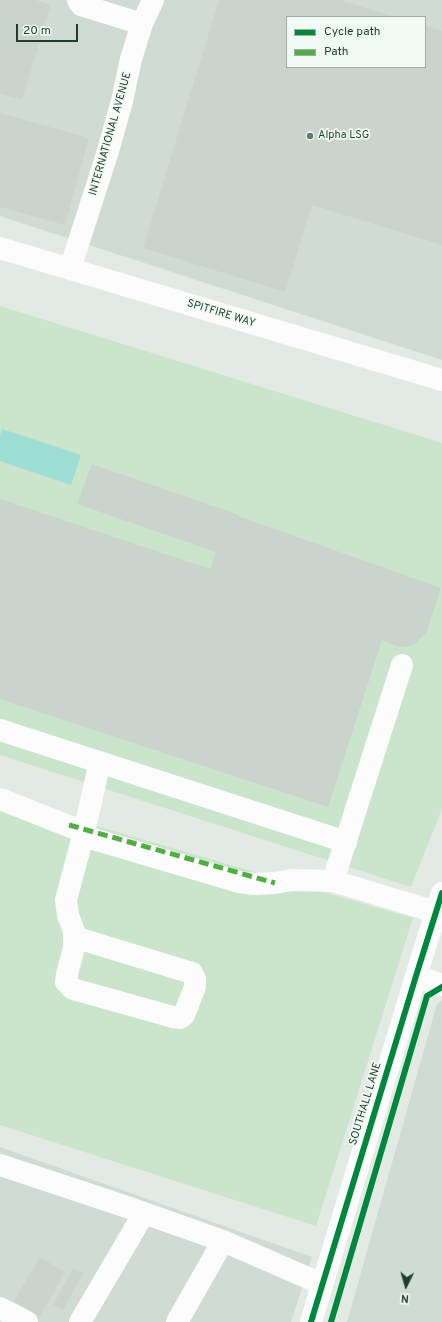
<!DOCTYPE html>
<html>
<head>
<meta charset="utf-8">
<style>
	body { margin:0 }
	#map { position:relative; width:442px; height:1322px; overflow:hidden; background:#e3eae4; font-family:Overpass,sans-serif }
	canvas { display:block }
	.legend { position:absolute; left:286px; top:16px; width:140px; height:52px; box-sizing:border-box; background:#f1f9f3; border:1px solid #9dafa4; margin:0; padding:5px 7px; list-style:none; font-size:12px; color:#1f3f2d }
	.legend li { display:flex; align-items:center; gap:8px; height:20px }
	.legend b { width:20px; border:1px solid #9dafa4 }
	.north { position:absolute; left:386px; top:1266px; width:40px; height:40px; -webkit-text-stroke:3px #f1f9f3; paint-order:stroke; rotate:185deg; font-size:11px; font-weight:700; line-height:16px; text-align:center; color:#1f3f2d }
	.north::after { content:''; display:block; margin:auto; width:14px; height:18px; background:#1f3f2d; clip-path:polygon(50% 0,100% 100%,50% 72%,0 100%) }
	.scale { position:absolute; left:16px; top:24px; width:62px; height:18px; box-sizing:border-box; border:2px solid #1f3f2d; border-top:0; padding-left:5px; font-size:12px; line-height:14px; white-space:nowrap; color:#1f3f2d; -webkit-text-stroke:3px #f1f9f3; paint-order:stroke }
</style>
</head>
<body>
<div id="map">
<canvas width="442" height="1322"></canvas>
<ul class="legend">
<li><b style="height:5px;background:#00873e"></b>Cycle path</li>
<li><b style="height:5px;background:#52ad44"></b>Path</li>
</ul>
<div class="north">N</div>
<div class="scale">20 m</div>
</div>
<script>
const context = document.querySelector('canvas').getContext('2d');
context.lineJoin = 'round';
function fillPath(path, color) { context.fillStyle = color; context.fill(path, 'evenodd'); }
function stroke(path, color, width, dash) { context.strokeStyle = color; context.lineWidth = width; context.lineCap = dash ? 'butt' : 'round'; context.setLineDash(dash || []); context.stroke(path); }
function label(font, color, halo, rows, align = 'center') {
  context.font = font + ' Overpass,sans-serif'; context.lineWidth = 3.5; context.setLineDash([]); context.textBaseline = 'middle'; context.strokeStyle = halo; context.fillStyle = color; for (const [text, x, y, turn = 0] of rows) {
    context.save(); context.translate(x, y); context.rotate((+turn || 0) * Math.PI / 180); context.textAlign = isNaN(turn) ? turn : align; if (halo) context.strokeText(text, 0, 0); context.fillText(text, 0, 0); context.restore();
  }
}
fillPath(new Path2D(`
	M 0,0 L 442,0 L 442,360 L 0,216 ZM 287,17 L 425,17 L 425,67 L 287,67 Z
	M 442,1001 L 442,1322 L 347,1322 L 437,1004 Z
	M 0,1147 L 312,1257 L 291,1322 L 0,1322 Z`), '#d0dcd3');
fillPath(new Path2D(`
	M 0,306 L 442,443 L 442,809 L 411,887 L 0,755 Z
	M 0,798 L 413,918 L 316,1226 L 0,1125 Z`), '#cae5cb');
fillPath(new Path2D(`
	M 2,429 L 81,455 L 71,485 L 0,461 L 0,436 Z`), '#9eded5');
fillPath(new Path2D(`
	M 0,0 L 35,0 L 51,5 L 22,100 L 0,94 Z
	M 219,0 L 340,0 L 395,17 L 287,17 L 287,67 L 425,67 L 425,26 L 442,31 L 442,245 L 312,205 L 285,292 L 143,248 Z
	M 0,113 L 89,138 L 65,225 L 0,207 Z
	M 92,464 L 239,515 L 238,516 L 441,588 L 426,633 L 414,644 L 407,647 L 396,646 L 382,640 L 328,807 L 0,699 L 0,499 L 210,569 L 216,552 L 77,504 Z
	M 40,1257 L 65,1272 L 40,1316 L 14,1301 Z
	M 73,1268 L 83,1273 L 63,1310 L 53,1305 Z`), '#cbd3cd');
stroke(new Path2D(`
	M 78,0 L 81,5 L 142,24
	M 0,248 L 442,380
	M 70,269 L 108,151 L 122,101 L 131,59 L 142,24 L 153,0
	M 0,730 L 346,842
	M 0,799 L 81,831 L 83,836 L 239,882 L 255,884 L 275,883 L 292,880 L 333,881 L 436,912
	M 333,881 L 402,665
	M 74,937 L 192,973 L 195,979 L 195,987 L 184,1015 L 180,1018 L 173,1017 L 73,989 L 66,982 L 67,974 L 74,948 L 74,931 L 68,915 L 66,900 L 83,836 L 100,762
	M 416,976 L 442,985
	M 0,1165 L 124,1206 L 223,1241 L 322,1284
	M 0,1308 L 27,1322
	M 80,1322 L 144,1213
	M 177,1322 L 223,1241
	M 311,1322 L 416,976 L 442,893`), '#fbfcfb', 22);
stroke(new Path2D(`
	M 69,825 L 275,883`), '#52ad44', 5, [10, 5]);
stroke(new Path2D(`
	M 311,1322 L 416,976 L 442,893
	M 331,1322 L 427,996 L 442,987`), '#00873e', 6);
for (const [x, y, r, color] of [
	[310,136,4,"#647b6d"]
]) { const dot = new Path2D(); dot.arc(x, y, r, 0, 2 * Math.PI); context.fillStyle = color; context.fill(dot); stroke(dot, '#f1f9f3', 1.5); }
label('11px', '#1f3f2d', '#f1f9f3', [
	["INTERNATIONAL AVENUE",111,134,-74],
	["SPITFIRE WAY",221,314,17],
	["SOUTHALL LANE",366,1104,-73]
]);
label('11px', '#1f3f2d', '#f1f9f3', [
	["Alpha LSG",318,136]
], 'left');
</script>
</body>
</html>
